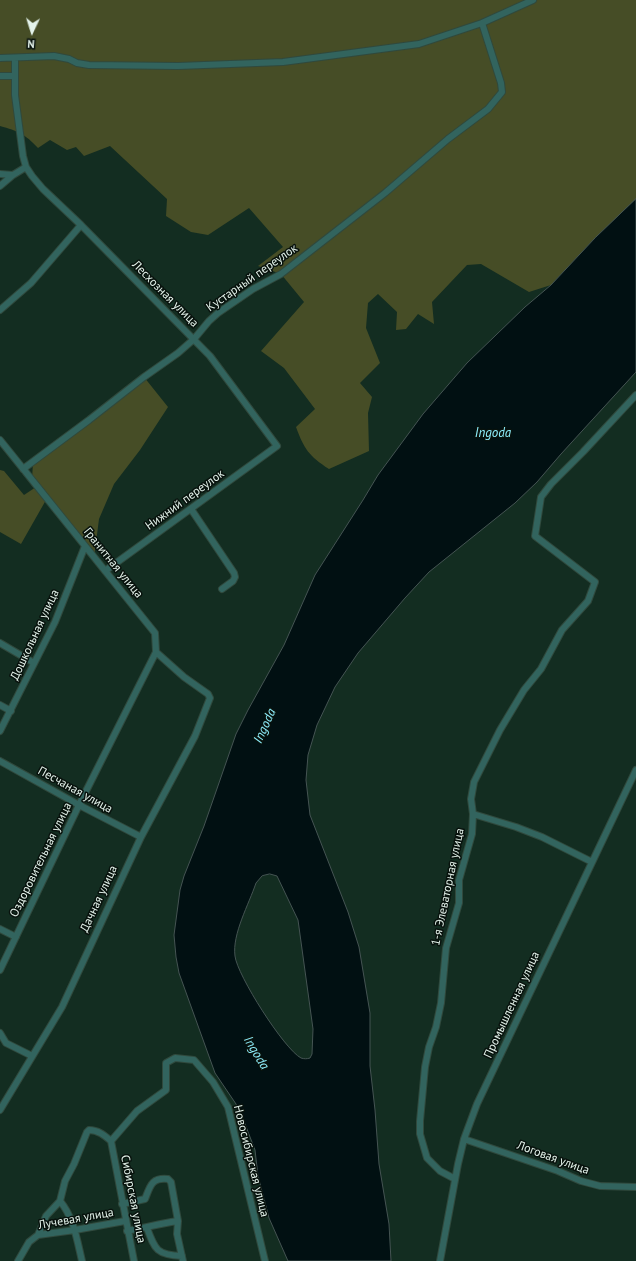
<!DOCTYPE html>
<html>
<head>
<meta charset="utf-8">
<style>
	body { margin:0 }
	#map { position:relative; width:636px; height:1261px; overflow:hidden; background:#132d21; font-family:"PT Sans",sans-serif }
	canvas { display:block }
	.north { position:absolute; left:12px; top:12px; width:40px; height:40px; -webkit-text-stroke:3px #08120d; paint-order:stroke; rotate:184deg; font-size:11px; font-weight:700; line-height:16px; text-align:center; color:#e3f2ea }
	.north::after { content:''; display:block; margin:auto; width:14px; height:18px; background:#e3f2ea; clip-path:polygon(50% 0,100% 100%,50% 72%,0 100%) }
</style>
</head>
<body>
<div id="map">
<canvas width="636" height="1261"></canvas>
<div class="north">N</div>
</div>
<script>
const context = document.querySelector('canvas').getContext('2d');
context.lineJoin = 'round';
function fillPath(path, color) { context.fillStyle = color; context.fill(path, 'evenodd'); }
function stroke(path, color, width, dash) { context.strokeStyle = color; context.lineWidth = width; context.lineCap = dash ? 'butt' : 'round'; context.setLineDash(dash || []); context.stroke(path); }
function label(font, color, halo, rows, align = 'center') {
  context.font = font + ' "PT Sans",sans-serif'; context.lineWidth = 3; context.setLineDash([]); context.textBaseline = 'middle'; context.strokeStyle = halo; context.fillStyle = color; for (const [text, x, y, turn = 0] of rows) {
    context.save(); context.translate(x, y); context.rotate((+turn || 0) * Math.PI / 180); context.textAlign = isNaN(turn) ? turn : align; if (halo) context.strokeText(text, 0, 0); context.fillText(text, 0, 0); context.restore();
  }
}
fillPath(new Path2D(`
	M 0,0 L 636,0 L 636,199 L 595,238 L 551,285 L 529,292 L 481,264 L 467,265 L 432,302 L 434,324 L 418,314 L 406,329 L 396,330 L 397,312 L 378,294 L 368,303 L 366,328 L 380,363 L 360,383 L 372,397 L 368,413 L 369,451 L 329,469 C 309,456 304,449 296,427 L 315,409 L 284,368 L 261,351 L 304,302 L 281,274 L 258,266 L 283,247 L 249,208 L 208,235 L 191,232 L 166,216 L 167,199 L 110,146 L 84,156 L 76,147 L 67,150 L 50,140 L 38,148 C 25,134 18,131 0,126 Z
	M 144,377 L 168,407 L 140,450 L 114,484 L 99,519 L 94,558 L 32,480 L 33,462 Z
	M 0,470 L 4,471 L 24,495 L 36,487 L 46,500 L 21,544 L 0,532 Z`), '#464d26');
const water = new Path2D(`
	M 636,199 L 636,372 L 561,454 L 537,482 L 515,503 L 429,572 L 405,598 L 358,653 L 335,687 L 317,725 L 308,755 L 306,780 L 310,815 L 348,912 L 359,947 L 370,1013 L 370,1066 L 375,1110 L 379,1164 L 389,1224 L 391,1261 L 288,1261 L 269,1218 L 258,1176 L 255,1150 L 245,1124 L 236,1104 L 215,1073 L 179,973 L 176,957 L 174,935 L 180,890 L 184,876 L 204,826 L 236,734 L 248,710 L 284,645 L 315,575 L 363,500 L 378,475 L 423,414 L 467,363 L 525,307 L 551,285 L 595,238 ZM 270,874 L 277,876 L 298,920 L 313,1029 L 312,1054 L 310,1058 C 307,1059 304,1059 301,1058 C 284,1049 237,975 235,956 C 232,934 249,904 256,883 L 262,876 Z`);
fillPath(water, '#011012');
stroke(water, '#455453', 1);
const minor = new Path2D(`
	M 0,58 L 54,56 L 69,59 L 77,63 L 89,65 L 178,66 L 283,62 L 419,44 L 482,23
	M 15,58 L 15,95 L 23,156 L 26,167 L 32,176 L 43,189 L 81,225 L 210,356 L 277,446 L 105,571
	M 0,76 L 15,76
	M 0,174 L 13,175
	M 0,186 L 13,175 L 26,167
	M 0,310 L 31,283 L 81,225
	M 0,440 L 155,633 L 156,652 L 184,677 L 208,694 L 210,698 L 195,736 L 141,837 L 62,1007 L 0,1110
	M 23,469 L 89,420 L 144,377 L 178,353 L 194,339 L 209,321 L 218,313 L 253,289 L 281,274 L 385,193 L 448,139 L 488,109 L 502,92 L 501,83 L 482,23 L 533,0
	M 191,509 L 234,573 L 235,577 L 233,581 L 222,589
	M 0,643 L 34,663
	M 0,705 L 11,711
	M 0,731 L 55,622 L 85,546
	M 0,761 L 79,805 L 141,837
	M 473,814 L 516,827 L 542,837 L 592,862
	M 0,929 L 16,937
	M 0,970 L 79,805 L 156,652
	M 0,1033 L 6,1043 L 32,1056
	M 464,1139 L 558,1171 L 581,1181 L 600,1186 L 636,1187
	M 111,1141 L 134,1261
	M 455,1179 L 440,1171 L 427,1158 L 420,1134 L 420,1121 L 425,1067 L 429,1047 L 436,1027 L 441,1003 L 446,948 L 459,903 L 459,880 L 472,834 L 473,814 L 471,799 L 474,782 L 500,730 L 524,690 L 541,669 L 562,630 L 588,601 L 595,582 L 535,536 L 541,497 L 551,484 L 583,452 L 636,395
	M 60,1201 C 74,1218 77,1240 82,1261
	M 122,1204 L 145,1199 C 150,1187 151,1177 168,1179 L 171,1182 L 178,1221 L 177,1234 L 183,1261
	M 147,1228 C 155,1250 157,1255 182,1256
	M 127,1231 C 145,1228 161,1223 178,1221
	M 38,1235 L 46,1216 L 60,1201 L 65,1181 L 74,1164 L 87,1132 L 89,1130 C 98,1130 104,1135 111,1141 L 137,1111 L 166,1090 L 166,1063 L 175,1058 L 194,1060 L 213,1082 L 228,1107 L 265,1261
	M 18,1261 L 29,1242 L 38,1235 L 75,1230 L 125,1221
	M 440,1261 L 458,1164 L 464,1139 L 477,1104 L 636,770`);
stroke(minor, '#30493d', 8);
stroke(minor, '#32645e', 6);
label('12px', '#e3f2ea', '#08120d', [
	["Кустарный переулок",252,278,-35],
	["Лесхозная улица",165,294,45],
	["Нижний переулок",185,500,-36],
	["Гранитная улица",113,563,51],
	["Дошкольная улица",35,635,-65],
	["Песчаная улица",75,790,29],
	["Оздоровительная улица",41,860,-64],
	["1-я Элеваторная улица",448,887,-78],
	["Дачная улица",99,899,-65],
	["Промышленная улица",512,1005,-65],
	["Логовая улица",553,1158,20],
	["Новосибирская улица",251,1161,76],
	["Сибирская улица",133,1199,79],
	["Лучевая улица",76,1219,-10]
]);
label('italic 13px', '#8eeffd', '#08120d', [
	["Ingoda",493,433],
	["Ingoda",265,726,-66],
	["Ingoda",256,1053,59]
]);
</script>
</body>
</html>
